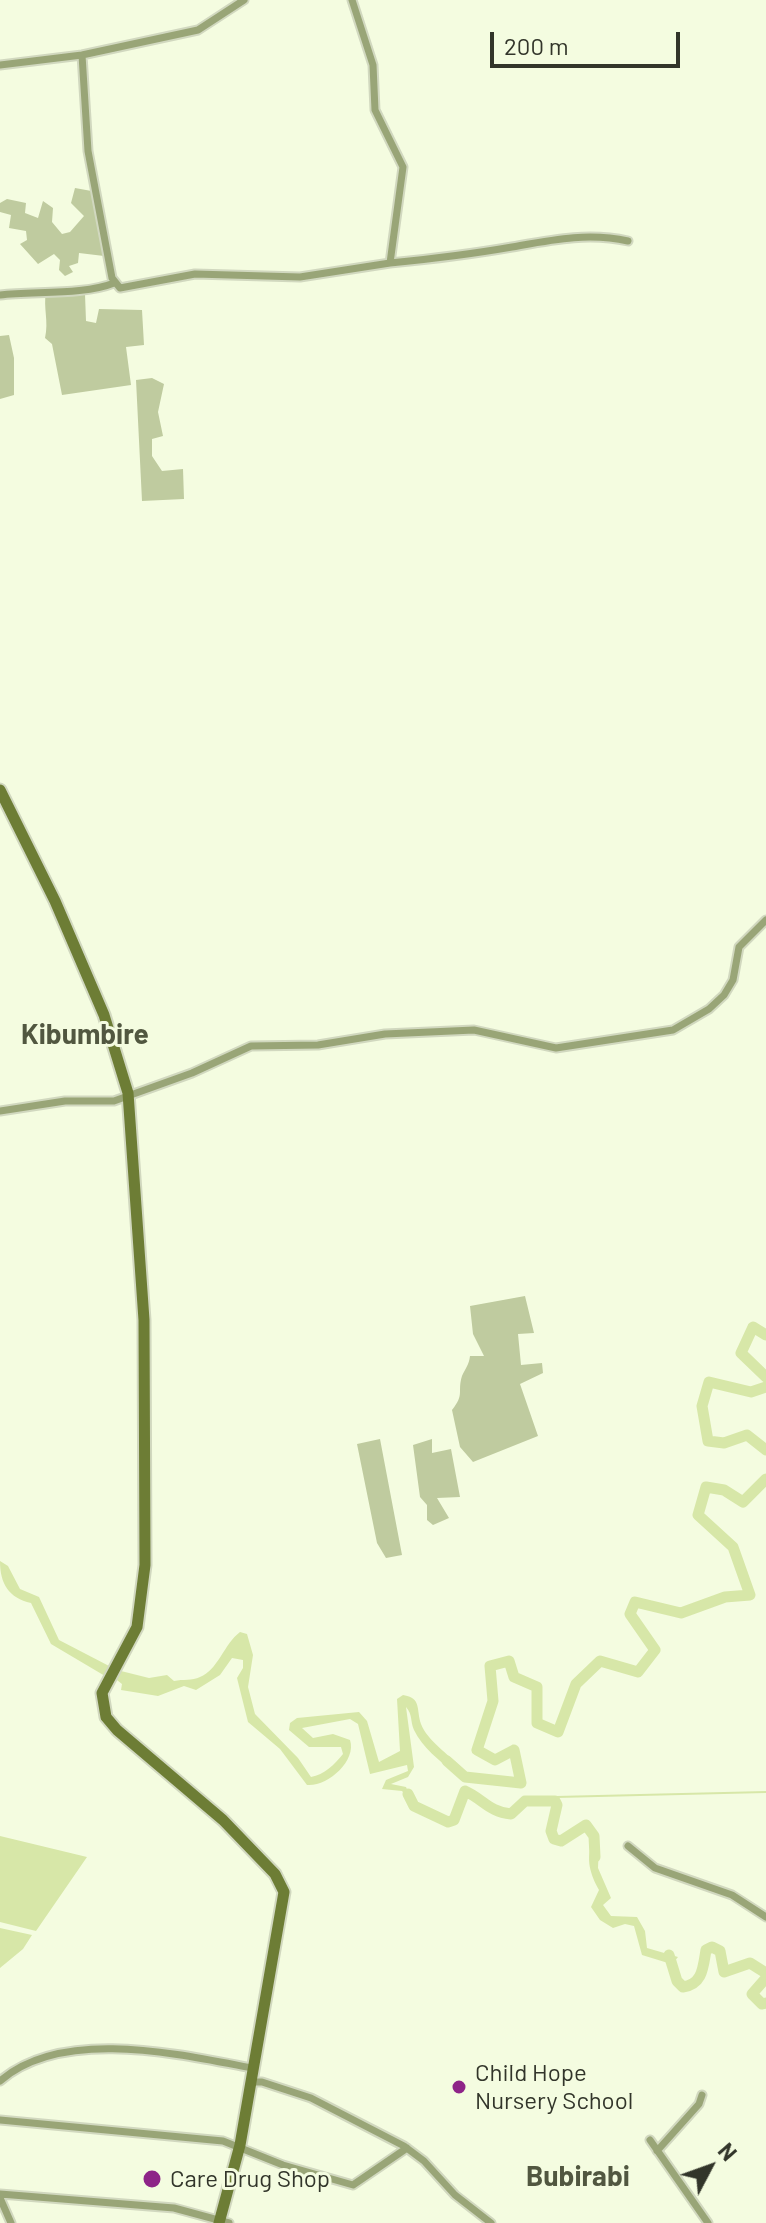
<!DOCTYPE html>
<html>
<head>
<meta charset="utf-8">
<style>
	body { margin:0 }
	#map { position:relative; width:766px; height:2223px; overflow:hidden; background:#f4fce0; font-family:Barlow,sans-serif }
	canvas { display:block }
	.north { position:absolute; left:670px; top:2127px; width:80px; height:80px; -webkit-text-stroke:6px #f4fce0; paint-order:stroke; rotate:49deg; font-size:22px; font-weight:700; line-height:32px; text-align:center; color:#32352a }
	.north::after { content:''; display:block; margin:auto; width:28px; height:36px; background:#32352a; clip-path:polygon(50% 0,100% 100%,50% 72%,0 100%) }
	.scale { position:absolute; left:490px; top:32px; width:190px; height:36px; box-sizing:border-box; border:4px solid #32352a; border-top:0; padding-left:10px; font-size:24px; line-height:28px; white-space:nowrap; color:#32352a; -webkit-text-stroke:6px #f4fce0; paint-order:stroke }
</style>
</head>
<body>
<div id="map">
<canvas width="766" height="2223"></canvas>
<div class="north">N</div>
<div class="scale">200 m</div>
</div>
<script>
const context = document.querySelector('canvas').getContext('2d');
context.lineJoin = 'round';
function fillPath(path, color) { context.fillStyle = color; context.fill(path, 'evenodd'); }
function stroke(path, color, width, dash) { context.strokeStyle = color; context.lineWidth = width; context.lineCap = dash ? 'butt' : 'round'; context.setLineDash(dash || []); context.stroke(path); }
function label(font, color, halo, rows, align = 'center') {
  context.font = font + ' Barlow,sans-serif'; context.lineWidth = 6; context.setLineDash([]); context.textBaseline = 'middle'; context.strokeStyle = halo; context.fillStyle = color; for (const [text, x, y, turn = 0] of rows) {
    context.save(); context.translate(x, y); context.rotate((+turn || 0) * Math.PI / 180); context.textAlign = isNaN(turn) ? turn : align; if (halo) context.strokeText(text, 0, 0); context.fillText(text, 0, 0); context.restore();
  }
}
fillPath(new Path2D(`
	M 75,188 L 97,192 L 106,244 L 104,256 L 79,253 L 78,263 L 69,266 L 73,272 L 65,276 L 59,270 L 60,260 L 54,254 L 38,264 L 20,244 L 27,240 L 26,231 L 9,228 L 11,215 L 0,212 L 0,203 L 7,199 L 26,203 L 25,213 L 38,218 L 43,201 L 53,208 L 52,222 L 62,234 L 70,232 L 84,216 L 71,203 Z
	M 46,292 L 85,294 L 86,321 L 96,323 L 99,309 L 142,310 L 144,345 L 126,347 L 131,385 L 62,395 L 52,344 L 45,338 C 49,321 43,308 46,292 Z
	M 9,335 L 14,358 L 14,395 L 0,399 L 0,336 Z
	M 152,378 L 164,384 L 158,412 L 163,436 L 152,439 L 152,456 L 162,471 L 183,469 L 184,499 L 142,501 L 136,380 Z
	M 525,1296 L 534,1333 L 518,1334 L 521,1365 L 542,1363 L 543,1373 L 520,1384 L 538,1436 L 473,1462 L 460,1447 L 452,1410 C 465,1394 457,1392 462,1376 C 465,1369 469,1365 470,1356 L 484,1356 L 473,1334 L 470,1306 Z
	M 380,1439 L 402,1555 L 386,1558 L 377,1543 L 357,1444 Z
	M 432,1439 L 432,1453 L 451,1449 L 460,1497 L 437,1498 L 449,1518 L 433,1525 L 427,1520 L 427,1505 L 420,1497 L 413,1445 Z`), '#bfcb9f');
fillPath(new Path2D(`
	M 0,1561 L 8,1566 L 20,1589 L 39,1597 L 59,1640 L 111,1667 L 105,1676 L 51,1644 L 31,1603 C 9,1598 0,1584 0,1561 Z
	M 240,1632 L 247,1634 L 253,1655 L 248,1687 L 255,1714 L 298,1758 L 311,1777 C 324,1775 335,1764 343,1754 L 341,1747 L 309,1747 L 289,1730 L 290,1723 L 297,1718 L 359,1712 L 367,1721 L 379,1762 L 400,1751 L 397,1699 L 403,1695 C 422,1698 416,1709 421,1724 C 427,1740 449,1755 461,1767 L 454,1773 C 440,1761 422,1747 414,1730 C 410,1721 413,1715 406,1707 L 414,1767 L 408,1777 L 391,1784 L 406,1787 L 414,1806 L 402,1791 L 382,1789 L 386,1780 L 408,1771 L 407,1765 L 370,1774 L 358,1724 L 350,1719 L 302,1728 L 313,1738 L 333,1734 L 350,1740 C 357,1761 327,1787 307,1785 L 280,1749 L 248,1722 L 237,1678 L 243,1668 L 243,1660 L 232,1658 L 220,1675 L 196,1690 L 184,1686 L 158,1696 L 121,1690 L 122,1684 L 113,1677 L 117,1670 L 149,1678 L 167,1675 L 174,1681 C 183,1679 192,1681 200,1677 C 218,1670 224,1644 240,1632 Z
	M 0,1836 L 87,1857 L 36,1931 L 0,1922 Z
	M 594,1842 L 599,1843 L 598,1868 L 611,1898 L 603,1905 L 611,1916 L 637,1917 L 645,1931 L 647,1948 L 678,1957 L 669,1968 L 668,1963 L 642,1955 L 634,1926 L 625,1924 L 613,1928 L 600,1920 L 591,1907 L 599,1890 C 591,1876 584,1857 594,1842 Z
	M 0,1928 L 32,1935 L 23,1949 L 0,1968 Z`), '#d7e7a8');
stroke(new Path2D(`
	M 555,1801 L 556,1797 L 766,1792`), '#d7e7a8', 2);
stroke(new Path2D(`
	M 766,1335 L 753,1327 L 741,1353 L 766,1377
	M 766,1387 L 751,1392 L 709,1382 L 702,1406 L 708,1441 L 724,1443 L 747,1435 L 766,1450
	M 447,1761 L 465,1777 L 521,1783 L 514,1750 L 495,1760 L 477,1750 L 493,1701 L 490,1666 L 509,1661 L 514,1677 L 537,1687 L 537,1723 L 558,1732 L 576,1684 L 600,1661 L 638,1672 L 655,1650 L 630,1614 L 635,1602 L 681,1613 L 725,1597 L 750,1595 L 733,1547 L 698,1515 L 706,1487 L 724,1490 L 743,1502 L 766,1479
	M 408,1794 L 414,1806 L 448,1822 L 454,1820 L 465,1791 C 483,1799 489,1812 511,1814 L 525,1801 L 555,1801 L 557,1805 L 551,1831 L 554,1839 L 561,1841 L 586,1825 L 594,1836 L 595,1857
	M 669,1955 L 677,1981 L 683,1987 C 703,1984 703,1967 706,1950 L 712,1947 L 720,1951 L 724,1972 L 750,1963 L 766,1973
	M 766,1978 L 752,1994 L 762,2004 L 766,2003`), '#d7e7a8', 11);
const street = new Path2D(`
	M 82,55 L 88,151 L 112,278 L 120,288 L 195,274 L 300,277 L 390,263 L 403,167 L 375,110 L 373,65 L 352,0
	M 0,65 L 82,55 L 198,30 L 244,0
	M 390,263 C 431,259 472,254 512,247 C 551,240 588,232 628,241
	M 0,295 C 34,291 85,295 114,283
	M 0,1111 L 65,1101 L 114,1101 L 192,1073 L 251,1046 L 318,1045 L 385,1034 L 474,1030 L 556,1048 L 673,1030 L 709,1009 L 724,995 L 733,980 L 739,947 L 766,920
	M 628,1846 L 655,1868 L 732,1895 L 766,1917
	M 0,2081 C 62,2027 178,2054 252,2068
	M 250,2082 L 262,2082 L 311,2098 L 404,2146 L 424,2161 L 455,2195 L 491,2223
	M 0,2120 L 223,2141 L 283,2165 L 353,2185 L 407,2148
	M 650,2140 L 708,2223
	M 657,2151 L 699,2104 L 702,2095
	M 0,2194 L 174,2208 L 229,2223
	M 0,2198 L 11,2223`);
const secondary = new Path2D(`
	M 0,790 L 55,901 L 104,1015 L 128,1093 L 144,1320 L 145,1565 L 137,1627 L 102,1693 L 106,1717 L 117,1730 L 223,1820 L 275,1874 L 284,1892 L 240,2145 L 219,2223`);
stroke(street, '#d1d8bf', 11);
stroke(secondary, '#d1d8bf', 15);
stroke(street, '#99a577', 7);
stroke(secondary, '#6d7d35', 11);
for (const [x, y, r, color] of [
	[459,2087,8,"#8e2488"],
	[152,2179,10,"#8e2488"]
]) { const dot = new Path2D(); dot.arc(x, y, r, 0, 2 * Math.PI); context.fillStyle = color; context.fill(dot); stroke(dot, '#f4fce0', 3); }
label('24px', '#32352a', '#f4fce0', [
	["Child Hope",475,2073],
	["Nursery School",475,2101],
	["Care Drug Shop",170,2179]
], 'left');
label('bold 28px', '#515740', '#f4fce0', [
	["Kibumbire",85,1035],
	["Bubirabi",578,2177]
]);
</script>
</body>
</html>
